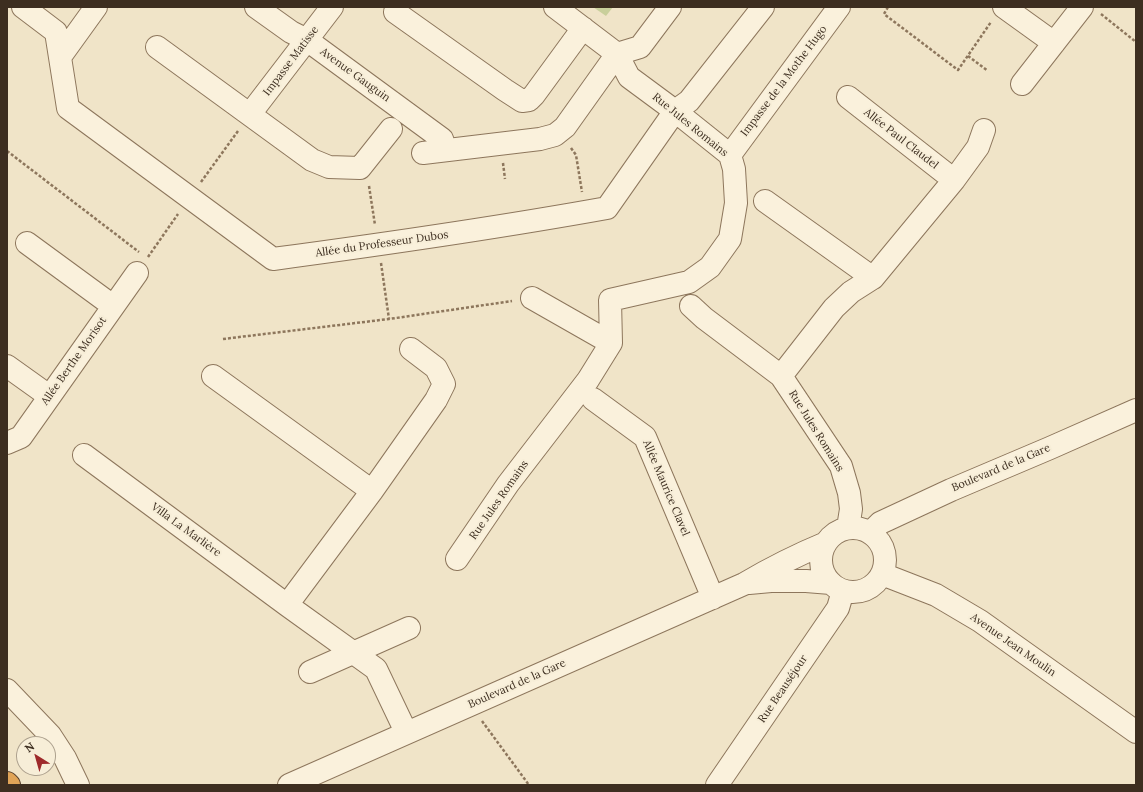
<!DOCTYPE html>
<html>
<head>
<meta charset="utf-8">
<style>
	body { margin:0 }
	#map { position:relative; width:1143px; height:792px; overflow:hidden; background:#f0e4c8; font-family:Lora,serif }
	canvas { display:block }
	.frame { position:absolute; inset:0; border:8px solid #3d2e20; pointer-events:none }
	.north { position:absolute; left:16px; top:736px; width:40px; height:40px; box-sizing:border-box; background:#f7eed8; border:1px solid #ada18e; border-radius:50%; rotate:323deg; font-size:11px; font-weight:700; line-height:16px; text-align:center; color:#3d2e20 }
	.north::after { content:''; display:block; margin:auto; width:14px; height:18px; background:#9e2a2b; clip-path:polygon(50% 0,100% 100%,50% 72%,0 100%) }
</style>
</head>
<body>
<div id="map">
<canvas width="1143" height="792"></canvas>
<div class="frame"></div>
<div class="north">N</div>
</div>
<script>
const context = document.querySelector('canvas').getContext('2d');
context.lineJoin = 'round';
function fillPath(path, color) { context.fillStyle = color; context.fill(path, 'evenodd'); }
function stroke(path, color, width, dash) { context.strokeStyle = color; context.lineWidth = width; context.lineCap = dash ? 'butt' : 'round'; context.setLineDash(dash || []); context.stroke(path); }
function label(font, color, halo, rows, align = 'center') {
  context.font = font + ' Lora,serif'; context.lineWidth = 4; context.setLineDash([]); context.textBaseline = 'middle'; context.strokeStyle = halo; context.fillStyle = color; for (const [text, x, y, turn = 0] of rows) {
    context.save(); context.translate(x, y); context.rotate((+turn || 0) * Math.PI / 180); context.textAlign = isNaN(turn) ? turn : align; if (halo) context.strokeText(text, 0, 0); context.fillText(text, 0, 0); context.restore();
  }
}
fillPath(new Path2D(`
	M 593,7 L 613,7 L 606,16 Z`), '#c9cf9b');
const minor = new Path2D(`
	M 23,7 L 56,32 L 68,108 L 273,259 C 385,244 496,228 607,208 L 675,111 L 689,101 L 763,7
	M 256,7 L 291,32 L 307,40 L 442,139 L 446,150
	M 555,7 L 617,54 L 629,77 L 675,111 L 730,155 L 734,169 L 736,203 L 730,239 L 710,267 L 689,282 L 610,300 L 611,343
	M 1004,7 L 1054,43
	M 395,12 L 505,90 L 522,101 L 529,100 L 534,95 L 583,28
	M 157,47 L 312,160 L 329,167 L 360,168 L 391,129
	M 617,54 L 640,47 L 670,7
	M 60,57 L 96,7
	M 1022,84 L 1082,7
	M 848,97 L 954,180 L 873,278
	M 250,114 L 332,7
	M 423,153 L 540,139 L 555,135 L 565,127 L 617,54
	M 730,155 L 839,7
	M 954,180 L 978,147 L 984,130
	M 765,201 L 873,278 L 851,292 L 834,308 L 781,376
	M 27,243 L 113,306
	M 691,306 L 704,318 L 781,376 L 841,466 L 849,493 L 851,509 L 848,528
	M 7,366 L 49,396
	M 213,376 L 372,491
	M 593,399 L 645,437 L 713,598
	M 7,443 L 21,437 L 137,273
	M 84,455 L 287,605 L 376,669 L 406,732
	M821 560a32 32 0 1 1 64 0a32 32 0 1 1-64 0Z
	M 870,533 L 880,523 L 951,490 L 1050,448 L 1136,410
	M 457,559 L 508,484 L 588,380 L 611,343 L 532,298
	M 882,574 L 936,595 L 980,621 L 1136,732
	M 749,583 L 771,581 L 806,581 L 831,583
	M 287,605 L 372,491 L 436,400 L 444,384 L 436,368 L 411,349
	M 310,672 L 409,628
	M 7,690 L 50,735 L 65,758 L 78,785
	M 289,785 L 744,584 C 771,568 797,555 826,543
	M 717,785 L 838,608 L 843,591`);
const highway = new Path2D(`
	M 7,783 L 9,785`);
stroke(minor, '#8d765c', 24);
stroke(highway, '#5b4430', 24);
stroke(new Path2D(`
	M 888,7 L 884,14 L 958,70 L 991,22
	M 1101,14 L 1136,42
	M 968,56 L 988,71
	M 571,148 L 576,155 L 582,192
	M 7,151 L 139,252
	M 503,163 L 505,179
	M 201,182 L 238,131
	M 369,186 L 375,225
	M 148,257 L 178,214
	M 381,263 L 389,319
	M 223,339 L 389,319 L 512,301
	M 482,721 L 529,785`), '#8d765c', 2.5, [3, 2]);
stroke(minor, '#faf1dc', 22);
stroke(highway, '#e0a458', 22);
label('11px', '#3d2e20', '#f7eed8', [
	["Impasse Matisse",291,61,-53],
	["Avenue Gauguin",355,75,36],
	["Impasse de la Mothe Hugo",784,81,-53],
	["Rue Jules Romains",690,125,39],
	["Allée Paul Claudel",901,139,38],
	["Allée du Professeur Dubos",382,244,-8],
	["Allée Berthe Morisot",74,361,-55],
	["Rue Jules Romains",816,431,58],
	["Boulevard de la Gare",1001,468,-23],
	["Allée Maurice Clavel",666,488,67],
	["Rue Jules Romains",499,500,-55],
	["Villa La Marlière",186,530,36],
	["Avenue Jean Moulin",1013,645,35],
	["Boulevard de la Gare",517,684,-24],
	["Rue Beauséjour",783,689,-56]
]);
</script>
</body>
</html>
